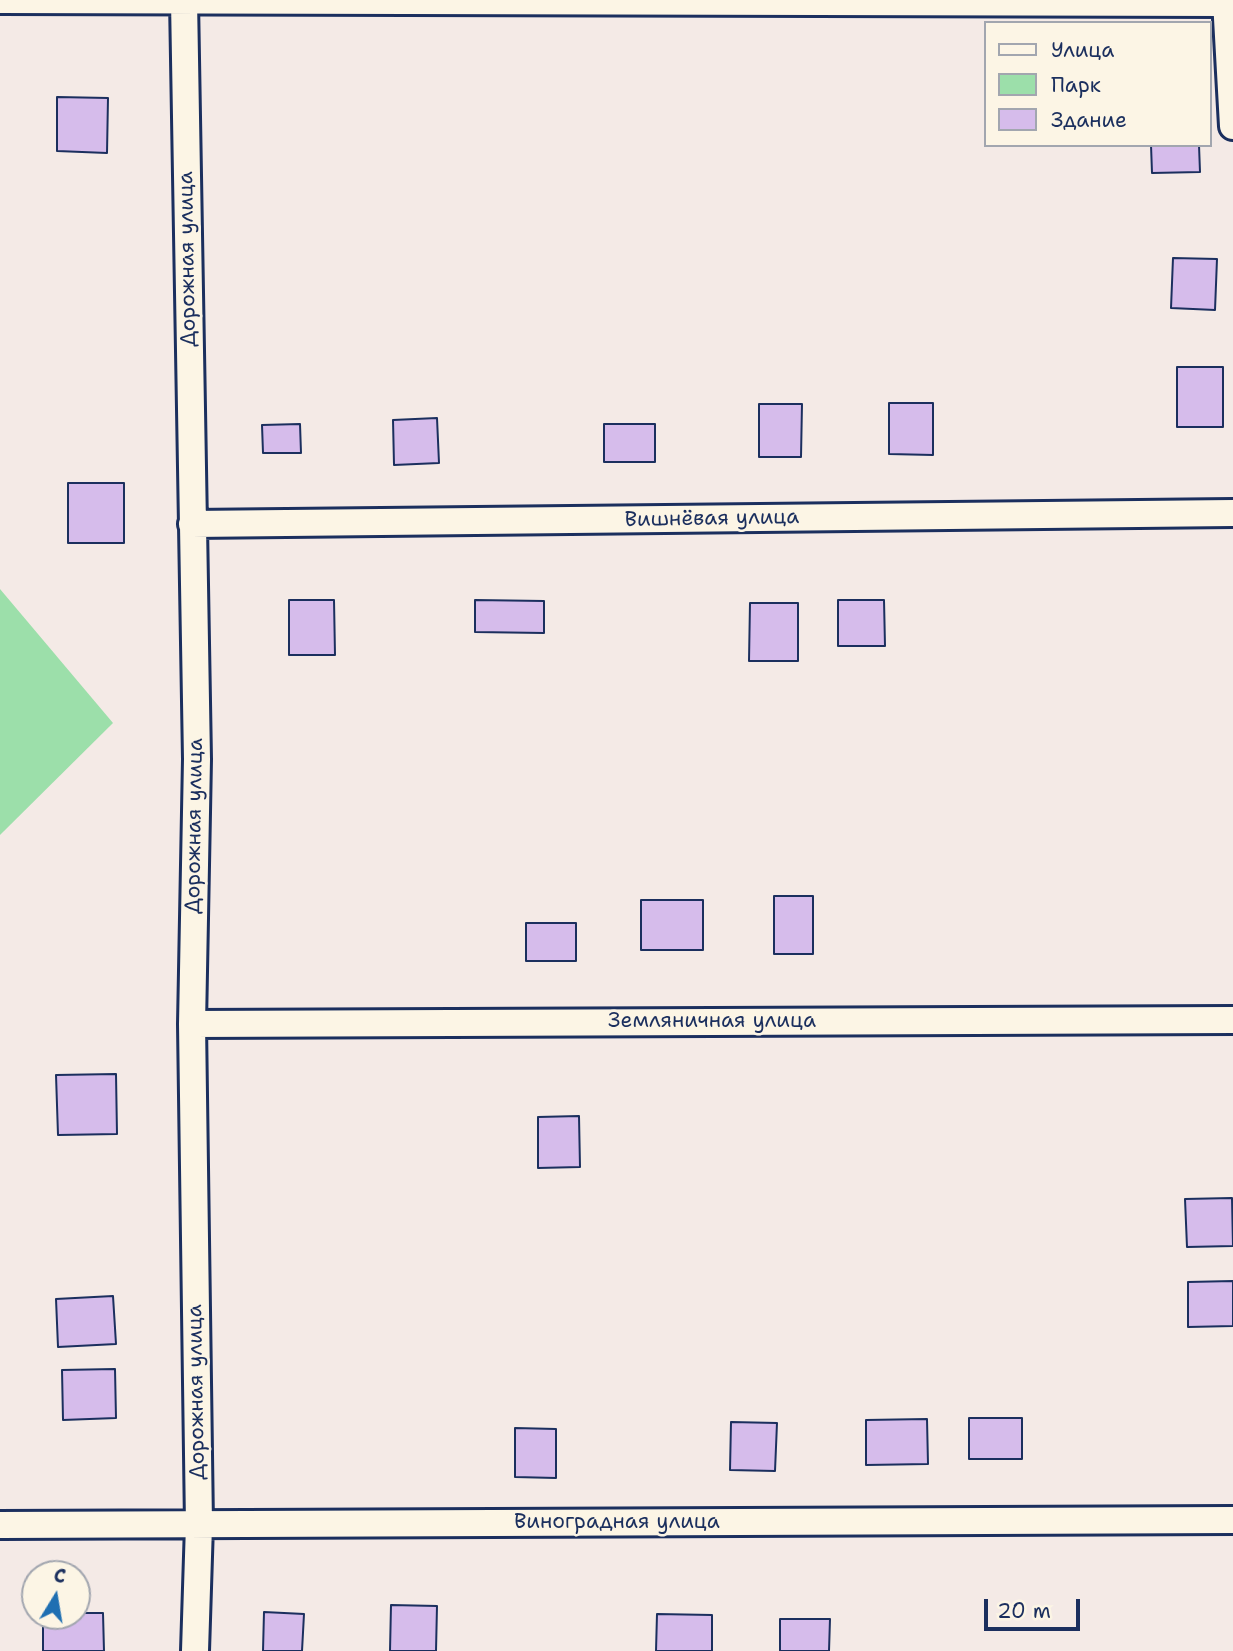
<!DOCTYPE html>
<html>
<head>
<meta charset="utf-8">
<style>
	body { margin:0 }
	#map { position:relative; width:1233px; height:1651px; overflow:hidden; background:#f4eae6; font-family:"Shantell Sans",sans-serif }
	canvas { display:block }
	.legend { position:absolute; left:984px; top:21px; width:228px; height:126px; box-sizing:border-box; background:#fcf5e5; border:2px solid #a2a6af; margin:0; padding:9px 12px; list-style:none; font-size:21px; color:#1b2f5e }
	.legend li { display:flex; align-items:center; gap:14px; height:35px }
	.legend b { width:35px; border:2px solid #a2a6af }
	.north { position:absolute; left:21px; top:1560px; width:70px; height:70px; box-sizing:border-box; background:#fcf5e5; border:2px solid #a2a6af; border-radius:50%; rotate:11deg; font-size:19px; font-weight:700; line-height:28px; text-align:center; color:#1b2f5e }
	.north::after { content:''; display:block; margin:auto; width:24px; height:32px; background:#1f6fb2; clip-path:polygon(50% 0,100% 100%,50% 72%,0 100%) }
	.scale { position:absolute; left:984px; top:1599px; width:96px; height:32px; box-sizing:border-box; border:4px solid #1b2f5e; border-top:0; padding-left:9px; font-size:21px; line-height:24px; white-space:nowrap; color:#1b2f5e; -webkit-text-stroke:5px #fcf5e5; paint-order:stroke }
</style>
</head>
<body>
<div id="map">
<canvas width="1233" height="1651"></canvas>
<ul class="legend">
<li><b style="height:9px;background:#fcf5e5"></b>Улица</li>
<li><b style="height:19px;background:#9cdfaa"></b>Парк</li>
<li><b style="height:19px;background:#d6bceb"></b>Здание</li>
</ul>
<div class="north">С</div>
<div class="scale">20 m</div>
</div>
<script>
const context = document.querySelector('canvas').getContext('2d');
context.lineJoin = 'round';
function fillPath(path, color) { context.fillStyle = color; context.fill(path, 'evenodd'); }
function stroke(path, color, width, dash) { context.strokeStyle = color; context.lineWidth = width; context.lineCap = dash ? 'butt' : 'round'; context.setLineDash(dash || []); context.stroke(path); }
function label(font, color, halo, rows, align = 'center') {
  context.font = font + ' "Shantell Sans",sans-serif'; context.lineWidth = 5; context.setLineDash([]); context.textBaseline = 'middle'; context.strokeStyle = halo; context.fillStyle = color; for (const [text, x, y, turn = 0] of rows) {
    context.save(); context.translate(x, y); context.rotate((+turn || 0) * Math.PI / 180); context.textAlign = isNaN(turn) ? turn : align; if (halo) context.strokeText(text, 0, 0); context.fillText(text, 0, 0); context.restore();
  }
}
fillPath(new Path2D(`
	M 0,589 L 113,723 L 0,835 Z`), '#9cdfaa');
const building = new Path2D(`
	M 57,97 L 108,98 L 107,153 L 57,151 Z
	M 1151,145 L 1199,145 L 1200,172 L 1152,173 Z
	M 1173,258 L 1217,259 L 1215,310 L 1171,308 Z
	M 1177,367 L 1223,367 L 1223,427 L 1177,427 Z
	M 889,403 L 933,403 L 933,455 L 889,454 Z
	M 759,404 L 802,404 L 801,457 L 759,457 Z
	M 437,418 L 439,463 L 394,465 L 393,420 Z
	M 300,424 L 301,453 L 263,453 L 262,425 Z
	M 604,424 L 655,424 L 655,462 L 604,462 Z
	M 68,483 L 124,483 L 124,543 L 68,543 Z
	M 289,600 L 334,600 L 335,655 L 289,655 Z
	M 475,600 L 544,601 L 544,633 L 475,632 Z
	M 838,600 L 884,600 L 885,646 L 838,646 Z
	M 750,603 L 798,603 L 798,661 L 749,661 Z
	M 774,896 L 813,896 L 813,954 L 774,954 Z
	M 641,900 L 703,900 L 703,950 L 641,950 Z
	M 526,923 L 576,923 L 576,961 L 526,961 Z
	M 116,1074 L 117,1134 L 58,1135 L 56,1075 Z
	M 579,1116 L 580,1167 L 538,1168 L 538,1117 Z
	M 1232,1198 L 1233,1246 L 1187,1247 L 1185,1199 Z
	M 1233,1281 L 1233,1326 L 1188,1327 L 1188,1282 Z
	M 113,1296 L 116,1344 L 58,1347 L 56,1299 Z
	M 115,1369 L 116,1418 L 63,1420 L 62,1370 Z
	M 969,1418 L 1022,1418 L 1022,1459 L 969,1459 Z
	M 927,1419 L 928,1464 L 866,1465 L 866,1420 Z
	M 731,1422 L 777,1423 L 775,1471 L 730,1470 Z
	M 515,1428 L 556,1429 L 556,1478 L 515,1477 Z
	M 391,1605 L 437,1606 L 436,1651 L 390,1651 Z
	M 264,1612 L 304,1614 L 302,1651 L 263,1651 Z
	M 77,1613 L 103,1613 L 104,1651 L 43,1651 L 43,1616 L 77,1616 Z
	M 657,1614 L 712,1615 L 712,1651 L 656,1651 Z
	M 780,1619 L 830,1619 L 829,1651 L 780,1651 Z`);
fillPath(building, '#d6bceb');
stroke(building, '#1b2f5e', 2);
const minor = new Path2D(`
	M 0,0 L 1225,3
	M 184,0 L 197,759 L 192,1024 L 199,1525 L 195,1651
	M 1226,0 L 1233,126
	M 192,524 L 1233,513
	M 192,1024 L 1233,1020
	M 0,1525 L 1233,1520`);
stroke(minor, '#1b2f5e', 32);
stroke(minor, '#fcf5e5', 26);
label('21px', '#1b2f5e', '#fcf5e5', [
	["Дорожная улица",188,259,-91],
	["Вишнёвая улица",712,519,-1],
	["Дорожная улица",195,826,-89],
	["Земляничная улица",712,1022],
	["Дорожная улица",197,1392,-91],
	["Виноградная улица",617,1523]
]);
</script>
</body>
</html>
